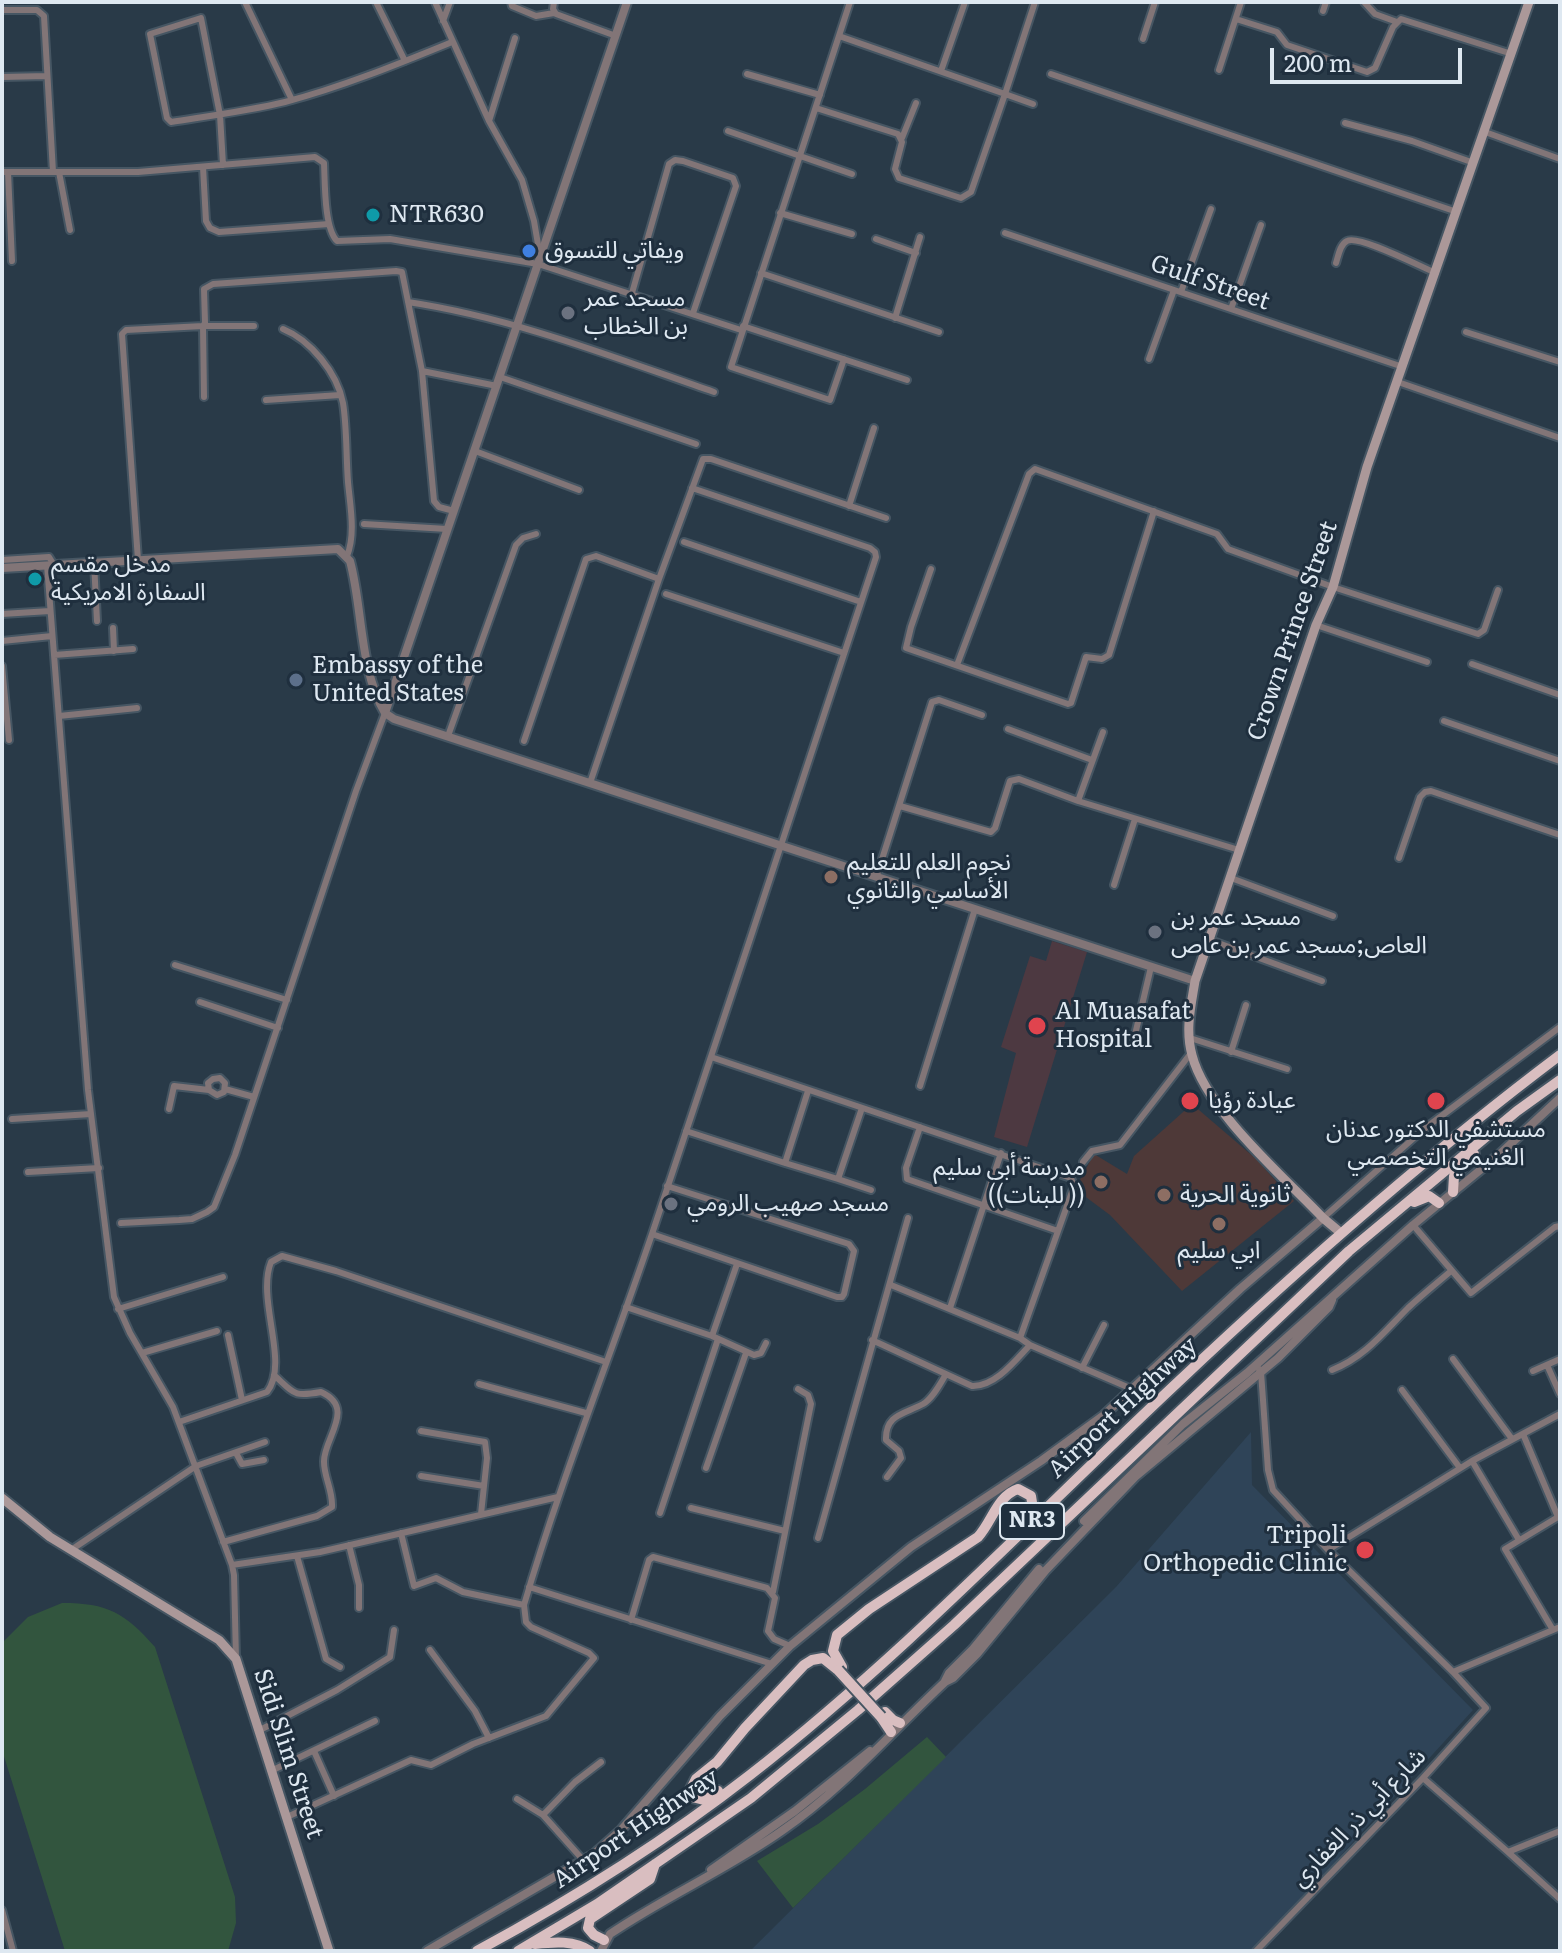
<!DOCTYPE html>
<html>
<head>
<meta charset="utf-8">
<style>
	body { margin:0 }
	#map { position:relative; width:1562px; height:1953px; overflow:hidden; background:#293a48; font-family:Literata,serif }
	canvas { display:block }
	.frame { position:absolute; inset:0; border:4px solid #dee8f1; pointer-events:none }
	.scale { position:absolute; left:1270px; top:48px; width:192px; height:36px; box-sizing:border-box; border:4px solid #dee8f1; border-top:0; padding-left:10px; font-size:24px; line-height:28px; white-space:nowrap; color:#dee8f1; -webkit-text-stroke:6px #1f2f3e; paint-order:stroke }
</style>
</head>
<body>
<div id="map">
<canvas width="1562" height="1953"></canvas>
<div class="frame"></div>
<div class="scale">200 m</div>
</div>
<script>
const context = document.querySelector('canvas').getContext('2d');
context.lineJoin = 'round';
function fillPath(path, color) { context.fillStyle = color; context.fill(path, 'evenodd'); }
function stroke(path, color, width, dash) { context.strokeStyle = color; context.lineWidth = width; context.lineCap = dash ? 'butt' : 'round'; context.setLineDash(dash || []); context.stroke(path); }
function label(font, color, halo, rows, align = 'center') {
  context.font = font + ' Literata,"Noto Sans Arabic",serif'; context.lineWidth = 6; context.setLineDash([]); context.textBaseline = 'middle'; context.strokeStyle = halo; context.fillStyle = color; for (const [text, x, y, turn = 0] of rows) {
    context.save(); context.translate(x, y); context.rotate((+turn || 0) * Math.PI / 180); context.textAlign = isNaN(turn) ? turn : align; if (halo) context.strokeText(text, 0, 0); context.fillText(text, 0, 0); context.restore();
  }
}
fillPath(new Path2D(`
	M 1251,1432 L 1252,1485 L 1473,1710 L 1254,1951 L 750,1951 L 1116,1587 Z`), '#2f4458');
fillPath(new Path2D(`
	M 1192,1104 L 1255,1158 L 1294,1201 L 1182,1291 L 1110,1215 L 1075,1189 L 1094,1154 L 1127,1174 L 1134,1156 Z`), '#4e3938');
fillPath(new Path2D(`
	M 1052,941 L 1087,952 L 1027,1147 L 994,1137 L 1016,1053 L 1001,1047 L 1030,956 L 1046,961 Z`), '#4d3941');
fillPath(new Path2D(`
	M 62,1603 C 108,1603 125,1613 155,1647 L 235,1897 L 236,1923 L 228,1951 L 65,1951 L 2,1750 L 2,1643 L 28,1617 Z
	M 927,1737 L 946,1757 L 793,1908 L 757,1861 L 818,1824 L 865,1789 Z`), '#32553e');
const minor = new Path2D(`
	M 245,2 L 292,100
	M 376,2 L 405,61
	M 435,2 L 489,121 L 522,180 L 534,221 L 540,256
	M 511,2 L 512,6 L 536,16 L 554,13
	M 554,2 L 553,9 L 556,14 L 616,36
	M 1364,2 L 1375,14 L 1397,22
	M 2,10 L 37,10 L 44,16 L 53,172
	M 1323,11 L 1326,2
	M 1236,19 L 1277,32 L 1287,45 L 1367,72 L 1375,68 L 1393,27 L 1401,19 L 1512,54
	M 443,21 L 450,2
	M 1143,39 L 1155,2
	M 1219,70 L 1241,2
	M 941,71 L 965,2
	M 747,74 L 820,95
	M 1051,74 L 1457,212
	M 2,77 L 47,76
	M 1033,104 L 1005,94 L 1035,2
	M 816,108 L 898,134 L 902,142 L 895,169 L 899,178 L 961,198 L 971,192 L 1005,94 L 839,36
	M 489,121 L 515,38
	M 1345,123 L 1412,141 L 1474,163
	M 728,131 L 852,174
	M 1485,132 L 1560,159
	M 902,138 L 916,103
	M 223,165 L 220,115 L 201,18 L 150,34 L 167,118 L 171,122 C 209,116 248,111 285,102 C 342,87 398,64 452,42
	M 203,167 L 206,221 L 210,228 L 219,232 L 329,224
	M 2,172 L 138,172 L 315,157 L 324,163 C 325,182 324,228 337,241 L 390,239 L 538,264 L 741,330
	M 8,172 L 12,261
	M 59,172 L 70,230
	M 780,213 L 852,234
	M 1005,233 L 1403,367
	M 876,239 L 916,253
	M 1336,263 C 1338,257 1340,244 1347,241 C 1358,234 1421,267 1436,273
	M 761,273 L 939,332
	M 1181,292 L 1211,209
	M 632,293 L 669,164 L 675,160 L 683,161 L 733,178 L 736,186 L 693,313
	M 408,302 C 514,318 613,357 714,392
	M 1231,309 L 1261,225
	M 895,318 L 920,237
	M 743,326 L 907,380
	M 283,329 C 310,340 337,372 343,403 C 347,428 346,456 348,482 C 350,505 356,534 347,556
	M 1466,332 L 1560,362
	M 844,359 L 830,400 L 731,367 L 850,2
	M 1149,359 L 1174,290
	M 422,371 L 497,386
	M 500,377 L 696,444
	M 1398,382 L 1560,438
	M 204,397 L 203,326 L 254,326
	M 266,400 L 340,395
	M 475,451 L 579,490
	M 849,506 L 874,428
	M 364,524 L 447,529
	M 684,542 L 861,602
	M 2,560 L 49,557 L 54,565
	M 138,560 L 122,334 L 126,330 L 203,326 L 205,323 L 204,289 L 213,284 L 396,271 L 402,272 L 422,371 L 434,501 L 439,507 L 454,511
	M 94,562 L 97,621
	M 47,565 L 88,1090 L 114,1297 L 130,1333 L 173,1407 L 232,1565 L 234,1575 L 236,1659
	M 931,569 L 911,627 L 906,648 L 1068,704 L 1071,703 L 1086,657 L 1102,659 L 1109,655 L 1154,511
	M 666,594 L 844,653
	M 2,614 L 50,611
	M 1316,625 L 1427,662
	M 113,628 L 114,651
	M 2,641 L 52,636
	M 54,655 L 133,649
	M 1472,664 L 1560,695
	M 957,665 L 1029,474 L 1035,469 L 1217,534 L 1228,549 L 1333,587 L 1478,634 L 1484,630 L 1498,590
	M 2,666 L 9,740
	M 59,716 L 137,708
	M 1444,721 L 1560,761
	M 1008,729 L 1092,760
	M 448,736 L 516,545 L 523,538 L 536,534
	M 524,741 L 586,559 L 596,556 L 659,579
	M 590,783 L 659,579 L 703,459 L 711,459 L 886,518
	M 1078,801 L 1103,732
	M 900,806 L 991,832 L 995,828 L 1010,781 L 1019,779 L 1078,801 L 1239,850
	M 1399,858 L 1420,797 L 1425,792 L 1431,791 L 1560,835
	M 877,875 L 932,702 L 939,700 L 982,715
	M 1231,878 L 1333,916
	M 1114,885 L 1135,819
	M 1210,940 L 1322,981
	M 175,965 L 287,1000
	M 200,1002 L 278,1028
	M 1190,1038 L 1287,1069
	M 1134,1039 L 1151,967
	M 1231,1052 L 1246,1005
	M 711,1057 L 1071,1178 L 1074,1186 L 1020,1338
	M 920,1086 L 975,909
	M 225,1089 L 254,1097
	M 169,1109 L 174,1086 L 209,1090 L 217,1095 L 224,1092 L 225,1083 L 220,1078 L 213,1079 L 208,1083 L 209,1090
	M 12,1119 L 91,1114
	M 920,1127 L 906,1168 L 907,1179 L 1058,1231
	M 686,1131 L 785,1163 L 808,1091
	M 1083,1162 L 1092,1151 L 1120,1145 L 1191,1053
	M 785,1163 L 838,1179 L 862,1108
	M 28,1172 L 99,1168
	M 838,1179 L 871,1190
	M 1323,1218 L 1424,1129 L 1560,1027
	M 121,1223 L 179,1220 L 192,1219 L 207,1212 L 214,1207 L 235,1155 L 356,791 L 385,713
	M 1413,1225 L 1471,1293 L 1555,1227 L 1560,1226
	M 652,1234 L 837,1297 L 842,1297 L 844,1294 L 854,1251 L 849,1244 L 667,1186
	M 891,1285 L 1020,1338 L 1030,1345 L 1132,1389
	M 626,1307 L 712,1336 L 754,1355 L 761,1353 L 766,1343
	M 950,1308 L 1001,1153
	M 118,1309 L 223,1277
	M 228,1335 L 242,1400
	M 712,1336 L 737,1264
	M 872,1340 L 972,1386 C 995,1387 1015,1361 1030,1345
	M 142,1353 L 217,1331
	M 1453,1359 L 1512,1439
	M 1256,1365 L 1261,1372 L 1268,1470 L 1273,1490 L 1328,1550 L 1453,1672 L 1486,1708 L 1423,1778 L 1256,1951
	M 1547,1365 L 1560,1394
	M 1082,1368 L 1104,1325
	M 1332,1370 C 1365,1357 1384,1332 1408,1308 C 1422,1295 1437,1283 1451,1271
	M 1533,1371 L 1560,1359
	M 479,1384 L 586,1413
	M 1402,1390 L 1460,1468
	M 179,1422 L 267,1392 C 290,1363 256,1300 271,1262 L 282,1256 L 336,1271 L 606,1362
	M 421,1431 L 485,1442 L 487,1458 L 481,1514
	M 1523,1434 L 1558,1517 L 1505,1549 L 1553,1630
	M 236,1453 L 242,1464 L 264,1460
	M 1472,1461 L 1519,1540
	M 706,1468 L 746,1353
	M 421,1476 L 484,1486
	M 887,1477 L 901,1458 L 899,1451 L 886,1440 C 885,1414 905,1414 923,1404 C 933,1398 940,1384 946,1374
	M 691,1508 L 785,1531
	M 660,1513 L 718,1339
	M 401,1533 L 414,1586 L 436,1578 L 463,1592 L 524,1605
	M 818,1538 L 908,1218
	M 223,1542 L 317,1516 L 332,1507 C 333,1491 324,1477 324,1462 C 323,1439 357,1408 321,1392 C 293,1397 295,1394 274,1375
	M 349,1545 L 359,1585 L 359,1608
	M 71,1550 L 196,1466 L 265,1442
	M 1328,1550 L 1472,1461 L 1560,1414
	M 297,1556 L 326,1659 L 340,1667
	M 232,1565 L 320,1552 L 558,1497
	M 529,1587 L 772,1664
	M 773,1592 L 811,1404 L 808,1395 L 798,1389
	M 631,1620 L 649,1560 L 653,1557 L 767,1588 L 775,1598 L 768,1631 L 774,1639 L 790,1646
	M 430,1650 L 475,1711 L 489,1738
	M 1453,1672 L 1560,1627
	M 260,1730 L 337,1690 L 390,1657 L 394,1630
	M 314,1751 L 334,1796
	M 273,1770 L 375,1721
	M 1423,1778 L 1508,1852 L 1560,1831
	M 517,1799 L 543,1815 L 584,1861
	M 543,1815 L 575,1782 L 601,1762
	M 287,1817 L 411,1760 L 431,1765 L 473,1744 L 546,1716 L 594,1658 L 589,1653 L 531,1627 L 526,1622 L 524,1605 C 561,1479 610,1358 652,1234 C 728,1009 801,782 876,557 L 875,552 L 870,548 L 692,488
	M 1508,1852 L 1560,1899
	M 2,1910 L 13,1951`);
const tertiary = new Path2D(`
	M 627,2 L 385,713 L 394,719 C 662,805 929,893 1195,981
	M 2,568 L 338,549 L 350,561 C 363,609 359,669 385,713
	M 1084,1521 L 1183,1424 L 1247,1373 L 1413,1225 L 1501,1153 L 1560,1098
	M 945,1681 L 949,1673 L 973,1649 L 1039,1569
	M 711,1870 L 795,1811 L 870,1751
	M 427,1951 L 594,1854 L 621,1830 L 720,1716 L 790,1646 L 911,1547 L 1041,1461 L 1104,1415 L 1240,1289 L 1323,1218
	M 601,1951 L 610,1934 C 666,1896 728,1869 783,1830 C 844,1788 891,1732 945,1682 L 953,1678 L 977,1654 L 1046,1570 L 1135,1477 L 1278,1358 L 1329,1307 L 1332,1300`);
const secondary = new Path2D(`
	M 1341,1233 L 1323,1218 C 1283,1176 1206,1110 1192,1055 C 1185,1030 1191,1006 1195,981 L 1316,625 L 1333,587 L 1367,467 L 1529,2
	M 2,1498 L 50,1537 L 219,1640 L 236,1659 L 329,1951`);
const trunk = new Path2D(`
	M 1453,1192 L 1454,1176 L 1474,1154
	M 1414,1202 L 1429,1196 L 1439,1203
	M 842,1667 L 833,1651 L 837,1635 L 869,1609 L 978,1537 C 992,1522 997,1496 1018,1489 L 1031,1496 L 1033,1509 L 1024,1524
	M 885,1712 L 893,1720 L 900,1723
	M 881,1717 L 891,1732
	M 718,1791 L 704,1800 L 692,1797 L 690,1791 L 696,1779 L 717,1762 L 745,1728 L 804,1665 L 812,1660 L 823,1658 L 838,1670
	M 604,1940 L 594,1935 L 588,1928 L 590,1919 L 650,1879 L 655,1864
	M 535,1944 C 553,1942 575,1940 590,1951
	M 477,1951 C 573,1899 664,1842 750,1775 C 903,1656 1037,1514 1178,1382 C 1300,1267 1426,1156 1560,1055
	M 518,1951 L 597,1904 L 751,1798 L 858,1710 L 954,1625 L 1349,1251 L 1517,1111 L 1560,1080`);
stroke(minor, '#465663', 10);
stroke(tertiary, '#465663', 12);
stroke(secondary, '#465663', 13);
stroke(trunk, '#465663', 14);
stroke(minor, '#827577', 6);
stroke(tertiary, '#827577', 8);
stroke(secondary, '#ab9899', 9);
stroke(trunk, '#d9bec0', 10);
const trunkBridge = new Path2D(`
	M 838,1670 L 881,1717`);
stroke(trunkBridge, '#465663', 14, []);
stroke(trunkBridge, '#d9bec0', 10);
for (const [x, y, r, color] of [
	[373,215,8,"#0f9aa8"],
	[529,251,8,"#3f7fe0"],
	[568,313,8,"#6b7280"],
	[35,579,8,"#0f9aa8"],
	[296,680,8,"#5c6f8a"],
	[831,877,8,"#8d6e63"],
	[1155,932,8,"#6b7280"],
	[1037,1026,10,"#e0444e"],
	[1190,1101,10,"#e0444e"],
	[1436,1101,10,"#e0444e"],
	[1101,1182,8,"#8d6e63"],
	[1164,1195,8,"#8d6e63"],
	[671,1204,8,"#6b7280"],
	[1219,1224,8,"#8d6e63"],
	[1365,1550,10,"#e0444e"]
]) { const dot = new Path2D(); dot.arc(x, y, r, 0, 2 * Math.PI); context.fillStyle = color; context.fill(dot); stroke(dot, '#1f2f3e', 3); }
for (const [x, y, w] of [
	[1032,1521,64]
]) { const box = new Path2D(); box.roundRect(x - w / 2, y - 18, w, 36, 6); context.fillStyle = '#1f2f3e'; context.fill(box); stroke(box, '#dee8f1', 2); }
label('bold 22px', '#dee8f1', null, [
	["NR3",1032,1521]
]);
label('24px', '#dee8f1', '#1f2f3e', [
	["NTR630",389,215],
	["ويفاتي للتسوق",545,251],
	["مسجد عمر",584,299],
	["بن الخطاب",584,327],
	["مدخل مقسم",51,565],
	["السفارة الامريكية",51,593],
	["Embassy of the",312,666],
	["United States",312,694],
	["نجوم العلم للتعليم",847,863],
	["الأساسي والثانوي",847,891],
	["مسجد عمر بن",1171,918],
	["العاص;مسجد عمر بن عاص",1171,946],
	["Al Muasafat",1055,1012],
	["Hospital",1055,1040],
	["عيادة رؤيا",1208,1101],
	["مستشفي الدكتور عدنان",1436,1130,"center"],
	["الغنيمي التخصصي",1436,1158,"center"],
	["مدرسة أبي سليم",1085,1168,"right"],
	["((للبنات ))",1085,1196,"right"],
	["ثانوية الحرية",1180,1195],
	["مسجد صهيب الرومي",687,1204],
	["ابي سليم",1219,1251,"center"],
	["Tripoli",1347,1536,"right"],
	["Orthopedic Clinic",1347,1564,"right"]
], 'left');
label('24px', '#dee8f1', '#1f2f3e', [
	["Gulf Street",1210,283,19],
	["Crown Prince Street",1293,631,-71],
	["Airport Highway",1123,1408,-43],
	["Sidi Slim Street",288,1754,72],
	["شارع أبي ذر الغفاري",1359,1818,-46],
	["Airport Highway",636,1829,-34]
]);
</script>
</body>
</html>
